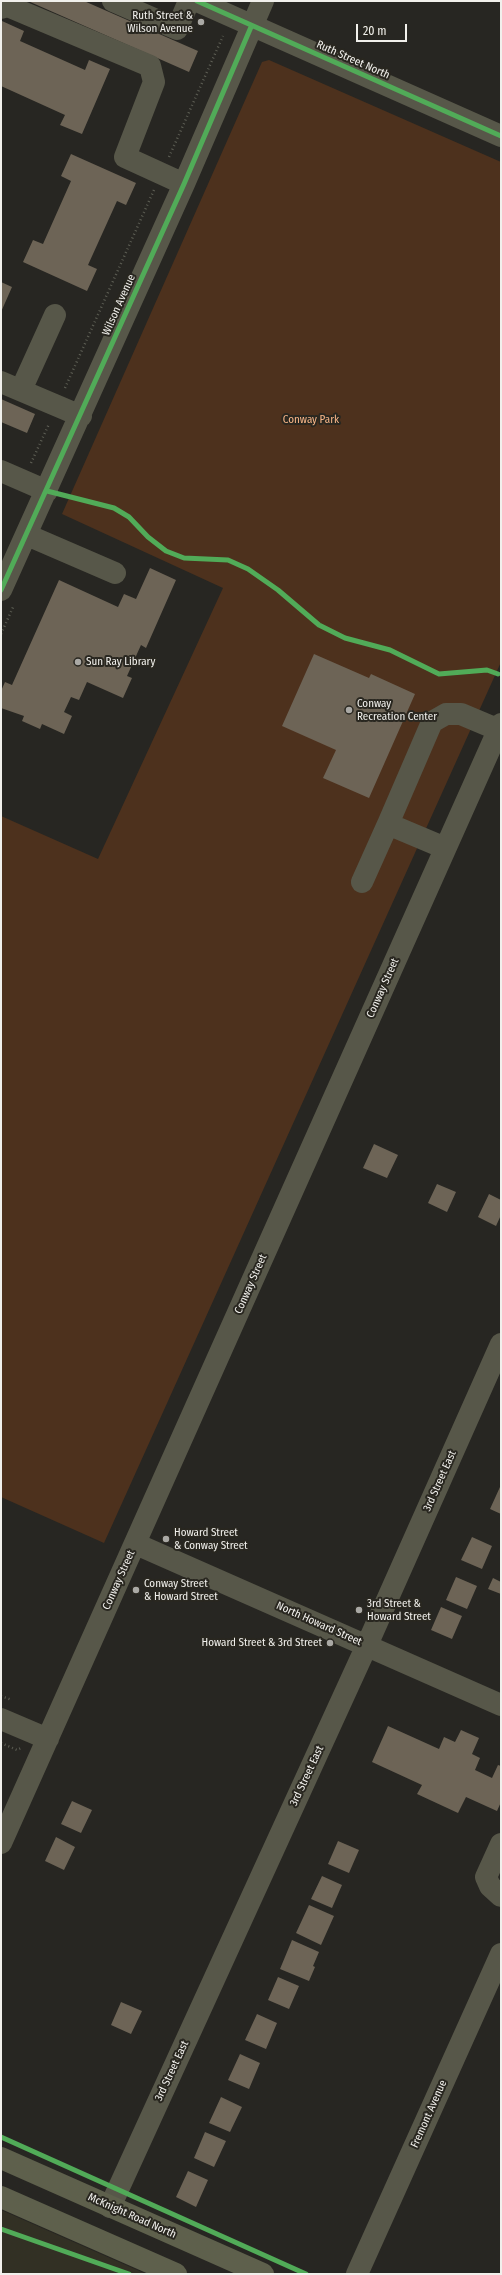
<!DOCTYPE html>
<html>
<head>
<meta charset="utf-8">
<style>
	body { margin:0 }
	#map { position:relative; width:502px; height:2275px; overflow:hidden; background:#272622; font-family:"Fira Sans Condensed",sans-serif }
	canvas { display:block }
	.frame { position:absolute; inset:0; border:2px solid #f1f0ec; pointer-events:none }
	.scale { position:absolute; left:356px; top:24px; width:51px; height:18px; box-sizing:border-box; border:2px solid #f1f0ec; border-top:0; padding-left:5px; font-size:12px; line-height:14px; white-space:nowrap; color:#f1f0ec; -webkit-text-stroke:3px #292720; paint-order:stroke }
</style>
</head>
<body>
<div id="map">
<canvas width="502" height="2275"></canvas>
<div class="frame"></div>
<div class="scale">20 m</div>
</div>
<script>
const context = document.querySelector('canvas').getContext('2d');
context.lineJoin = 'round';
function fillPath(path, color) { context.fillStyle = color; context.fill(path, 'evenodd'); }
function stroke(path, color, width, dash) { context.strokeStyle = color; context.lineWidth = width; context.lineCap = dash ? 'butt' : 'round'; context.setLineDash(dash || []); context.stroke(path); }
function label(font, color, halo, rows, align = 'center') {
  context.font = font + ' "Fira Sans Condensed",sans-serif'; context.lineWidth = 4; context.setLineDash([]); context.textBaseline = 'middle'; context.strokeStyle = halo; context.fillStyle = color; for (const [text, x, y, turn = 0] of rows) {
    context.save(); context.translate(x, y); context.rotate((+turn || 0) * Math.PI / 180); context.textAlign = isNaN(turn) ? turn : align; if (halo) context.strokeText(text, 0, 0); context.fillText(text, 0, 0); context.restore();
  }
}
fillPath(new Path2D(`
	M 1,2210 L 146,2274 L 1,2274 Z`), '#323024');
fillPath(new Path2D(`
	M 269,60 L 501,162 L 501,662 L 104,1543 L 1,1497 L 1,816 L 98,859 L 223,588 L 62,514 L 262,62 Z`), '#4d311d');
fillPath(new Path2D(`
	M 28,1 L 84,1 L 198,51 L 189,72 Z
	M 2,21 L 24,31 L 20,41 L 85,70 L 89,60 L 110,69 L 82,134 L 60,125 L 65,115 L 1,86 Z
	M 71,154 L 136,183 L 126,205 L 117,201 L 88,265 L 97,269 L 87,291 L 23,262 L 33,240 L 43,244 L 71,181 L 61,176 Z
	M 1,282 L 12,287 L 1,312 Z
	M 1,399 L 35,414 L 27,433 L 1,422 Z
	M 150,568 L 176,580 L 146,648 L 141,645 L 127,676 L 132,678 L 123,698 L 87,682 L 79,700 L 71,697 L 64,712 L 72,716 L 64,734 L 42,724 L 40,729 L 22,721 L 24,716 L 1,708 L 1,691 L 5,682 L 12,685 L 59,580 L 118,607 L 124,594 L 136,599 Z
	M 314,654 L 369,678 L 371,674 L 415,694 L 369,798 L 323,778 L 336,750 L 282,726 Z
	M 374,1144 L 398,1155 L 387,1178 L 363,1168 Z
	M 437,1184 L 456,1192 L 447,1212 L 428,1203 Z
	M 489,1194 L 501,1200 L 501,1215 L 496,1226 L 478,1217 Z
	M 500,1487 L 501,1488 L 501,1514 L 490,1509 Z
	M 472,1537 L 492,1546 L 482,1569 L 461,1560 Z
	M 456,1577 L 477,1586 L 467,1609 L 446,1600 Z
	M 493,1578 L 501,1582 L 501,1594 L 488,1589 Z
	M 441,1607 L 462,1616 L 452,1639 L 431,1630 Z
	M 388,1726 L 439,1749 L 444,1737 L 455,1742 L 461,1730 L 479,1738 L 472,1754 L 480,1758 L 475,1770 L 492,1778 L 498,1765 L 501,1766 L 501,1802 L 497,1811 L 466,1797 L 458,1813 L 417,1794 L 422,1785 L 372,1762 Z
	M 72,1801 L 92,1810 L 81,1833 L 61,1824 Z
	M 56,1837 L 75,1847 L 64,1870 L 45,1861 Z
	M 338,1841 L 359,1850 L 349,1873 L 328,1864 Z
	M 322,1876 L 342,1885 L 332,1908 L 311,1899 Z
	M 309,1905 L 334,1916 L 321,1945 L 296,1933 Z
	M 292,1940 L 319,1952 L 313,1966 L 315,1967 L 309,1981 L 280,1969 Z
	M 278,1977 L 299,1986 L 289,2009 L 268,2000 Z
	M 121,2002 L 142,2011 L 131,2034 L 111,2025 Z
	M 257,2014 L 277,2023 L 266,2049 L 245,2040 Z
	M 240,2054 L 260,2063 L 249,2089 L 228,2080 Z
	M 221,2097 L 242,2107 L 230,2132 L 209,2123 Z
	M 205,2132 L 226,2141 L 214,2167 L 194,2158 Z
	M 188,2171 L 208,2180 L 196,2207 L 176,2197 Z`), '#6d6456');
stroke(new Path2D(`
	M 169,157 L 223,36
	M 65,388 L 154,190
	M 31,463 L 49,424
	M 1,634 L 14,605
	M 1,1696 L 12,1700
	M 1,1743 L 17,1750 L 21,1748`), '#5d5e54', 2.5, [1, 3]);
stroke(new Path2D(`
	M 113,1 L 177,29 L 189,1
	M 197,1 L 501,136
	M 1,8 L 8,6 L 150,66 L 154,82 L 125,157 L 184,184
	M 1,382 L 81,416
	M 21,390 L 55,315
	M 1,471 L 47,491
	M 27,535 L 115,573
	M 1,590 L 184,184 L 263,1
	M 445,848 L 388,824 L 432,722 L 446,714 L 461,714 L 499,730
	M 362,882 L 388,824
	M 136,1544 L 501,1705
	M 1,1719 L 48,1739
	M 1,1843 L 501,724
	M 501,1844 L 486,1877 L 490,1886 L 501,1896
	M 110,2207 L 367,1645 L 501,1344
	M 357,2274 L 501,1954`), '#575749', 22);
stroke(new Path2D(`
	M 1,2158 L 263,2274
	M 1,2197 L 176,2274`), '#5e604c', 22);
stroke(new Path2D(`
	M 197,1 L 501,136
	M 47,491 L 114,508 L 129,517 L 148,537 L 166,551 L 184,558 L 228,560 L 248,569 L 278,590 L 319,625 L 345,638 L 390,650 L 439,674 L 487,670 L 498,674
	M 1,590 L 184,184 L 251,27
	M 1,2137 L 306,2274
	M 1,2229 L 129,2274`), '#51ab58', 5);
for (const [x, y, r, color] of [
	[201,22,4,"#aaa9a5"],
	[78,662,4,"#aaa9a5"],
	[349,710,4,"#aaa9a5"],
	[166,1539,4,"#aaa9a5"],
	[136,1590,4,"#aaa9a5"],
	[359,1610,4,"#aaa9a5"],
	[330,1643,4,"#aaa9a5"]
]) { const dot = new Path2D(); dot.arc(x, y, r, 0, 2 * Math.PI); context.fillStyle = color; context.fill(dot); stroke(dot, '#292720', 1.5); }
label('11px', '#f1f0ec', '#292720', [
	["Ruth Street &",193,16,"right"],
	["Wilson Avenue",193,29,"right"],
	["Sun Ray Library",86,662],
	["Conway",357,704],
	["Recreation Center",357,717],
	["Howard Street",174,1533],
	["& Conway Street",174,1546],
	["Conway Street",144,1584],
	["& Howard Street",144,1597],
	["3rd Street &",367,1604],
	["Howard Street",367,1617],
	["Howard Street & 3rd Street",322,1643,"right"]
], 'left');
label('11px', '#f1f0ec', '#292720', [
	["Ruth Street North",353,60,24],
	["Wilson Avenue",119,305,-66],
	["Conway Street",383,988,-66],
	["Conway Street",251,1284,-66],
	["3rd Street East",440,1481,-66],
	["Conway Street",119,1580,-66],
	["North Howard Street",319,1624,24],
	["3rd Street East",307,1776,-65],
	["3rd Street East",172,2071,-65],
	["Fremont Avenue",429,2114,-66],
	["McKnight Road North",132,2216,24]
]);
label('11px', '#f8b688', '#292720', [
	["Conway Park",311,420]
]);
</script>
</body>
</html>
